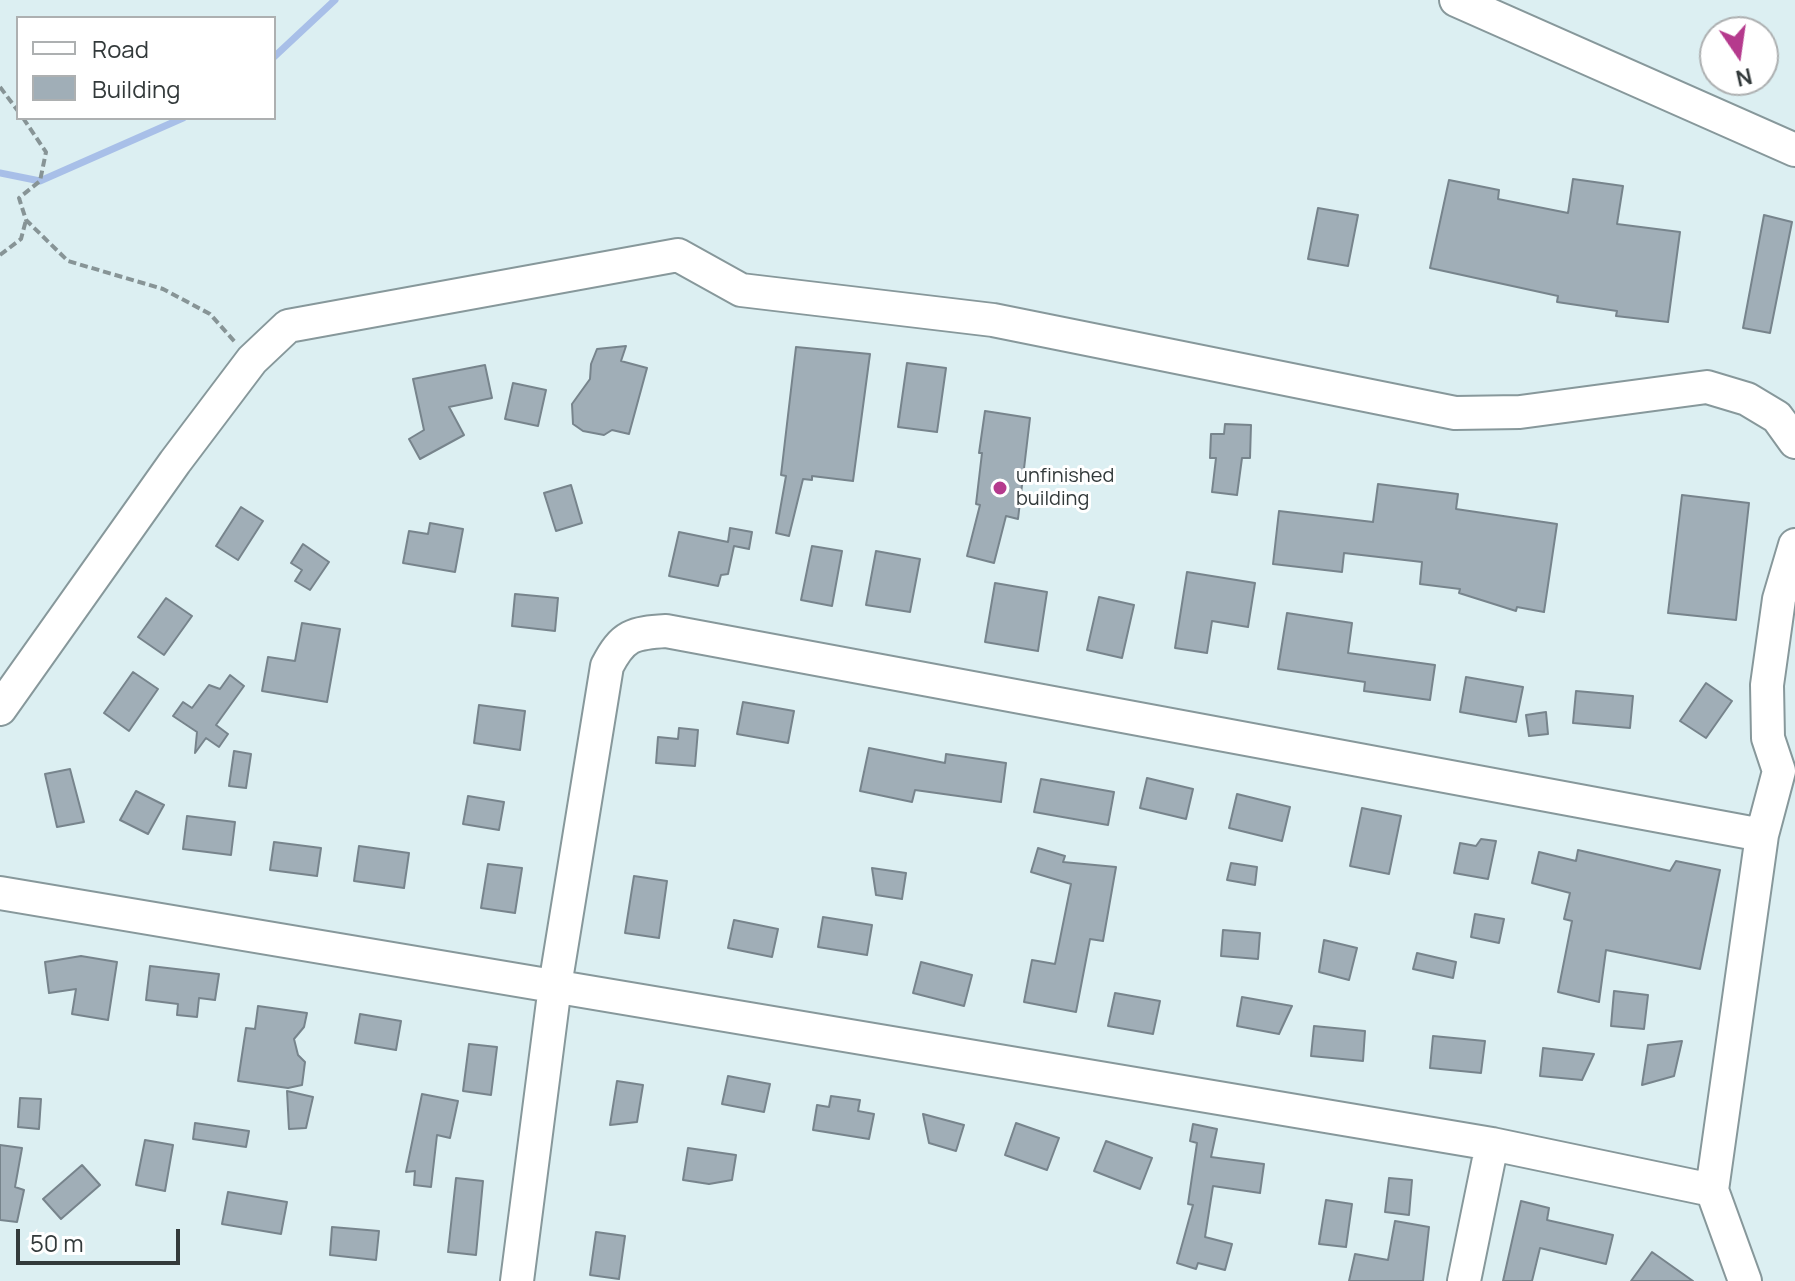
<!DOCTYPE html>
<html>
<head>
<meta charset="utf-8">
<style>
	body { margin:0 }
	#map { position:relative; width:1795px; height:1281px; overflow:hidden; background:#dceff2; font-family:Manrope,sans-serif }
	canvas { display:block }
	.legend { position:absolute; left:16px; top:16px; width:260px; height:104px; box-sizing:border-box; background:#fff; border:2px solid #adb0b1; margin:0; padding:10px 14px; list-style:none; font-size:24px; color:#333a3b }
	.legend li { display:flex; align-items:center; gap:16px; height:40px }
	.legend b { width:40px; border:2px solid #adb0b1 }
	.north { position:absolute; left:1699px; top:16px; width:80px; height:80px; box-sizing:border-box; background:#fff; border:2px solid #adb0b1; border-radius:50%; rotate:167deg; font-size:22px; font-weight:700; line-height:32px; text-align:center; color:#333a3b }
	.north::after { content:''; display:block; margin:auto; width:28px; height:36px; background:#b53a8d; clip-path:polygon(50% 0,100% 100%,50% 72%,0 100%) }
	.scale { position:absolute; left:16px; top:1229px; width:164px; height:36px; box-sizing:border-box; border:4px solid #333a3b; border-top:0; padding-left:10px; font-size:24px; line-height:28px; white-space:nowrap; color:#333a3b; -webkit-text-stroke:6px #fff; paint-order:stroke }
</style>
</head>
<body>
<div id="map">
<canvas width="1795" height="1281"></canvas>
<ul class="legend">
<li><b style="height:10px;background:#fff"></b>Road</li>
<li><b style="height:22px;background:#a0aeb7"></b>Building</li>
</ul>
<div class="north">N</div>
<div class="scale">50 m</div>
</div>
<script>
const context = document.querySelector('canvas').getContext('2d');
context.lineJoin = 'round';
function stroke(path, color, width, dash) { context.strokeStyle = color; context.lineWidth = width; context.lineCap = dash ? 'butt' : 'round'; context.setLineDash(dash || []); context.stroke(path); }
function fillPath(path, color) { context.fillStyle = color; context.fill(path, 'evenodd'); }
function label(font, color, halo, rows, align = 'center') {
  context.font = font + ' Manrope,sans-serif'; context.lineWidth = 6; context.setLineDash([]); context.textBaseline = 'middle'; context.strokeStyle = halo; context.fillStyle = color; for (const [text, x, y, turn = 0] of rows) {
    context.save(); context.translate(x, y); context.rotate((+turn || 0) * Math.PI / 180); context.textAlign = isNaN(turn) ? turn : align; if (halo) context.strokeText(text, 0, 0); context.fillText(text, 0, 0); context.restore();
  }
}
stroke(new Path2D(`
	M 274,57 L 335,0
	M 0,173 L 40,181 L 183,118`), '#a8bfe8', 7);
const building = new Path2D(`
	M 1573,179 L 1623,186 L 1617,224 L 1680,232 L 1668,322 L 1616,316 L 1617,311 L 1557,302 L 1558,296 L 1430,268 L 1449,180 L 1499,190 L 1498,199 L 1568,213 Z
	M 1318,208 L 1358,215 L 1348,266 L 1308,259 Z
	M 1764,215 L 1792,222 L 1770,333 L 1743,328 Z
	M 626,346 L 621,361 L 647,368 L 629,434 L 612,430 L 604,435 L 583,431 L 573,424 L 572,404 L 590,379 L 591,364 L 597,349 Z
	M 796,347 L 870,354 L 853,481 L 812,476 L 812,480 L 803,479 L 789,536 L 776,533 L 786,476 L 781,475 Z
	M 907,363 L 946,368 L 937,432 L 898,427 Z
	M 485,365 L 492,398 L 449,407 L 464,435 L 420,459 L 409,439 L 424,430 L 413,379 Z
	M 513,383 L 546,390 L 538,426 L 505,419 Z
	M 985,411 L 1030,418 L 1018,519 L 1006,516 L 994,563 L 967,556 L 980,505 L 976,504 L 982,453 L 979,453 Z
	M 1225,424 L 1251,425 L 1250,458 L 1242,458 L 1237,495 L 1212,492 L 1216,458 L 1210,458 L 1211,434 L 1224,434 Z
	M 1378,484 L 1458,494 L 1456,509 L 1557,524 L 1544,612 L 1517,607 L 1516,611 L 1459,593 L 1460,589 L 1420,584 L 1422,562 L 1344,553 L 1342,572 L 1273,564 L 1279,511 L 1373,522 Z
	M 571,485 L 582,523 L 556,531 L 544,493 Z
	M 1682,495 L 1749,503 L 1736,620 L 1668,613 Z
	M 241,507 L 263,521 L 238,560 L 216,546 Z
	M 430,523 L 463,529 L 455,572 L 403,563 L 409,531 L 428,534 Z
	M 730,528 L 752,532 L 749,549 L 734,546 L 728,574 L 721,575 L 718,586 L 669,576 L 679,532 L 728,542 Z
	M 303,544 L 329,562 L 310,590 L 295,581 L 302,570 L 291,563 Z
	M 812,546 L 842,551 L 832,606 L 801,600 Z
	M 876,551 L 920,559 L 910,612 L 866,605 Z
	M 1187,572 L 1255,583 L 1248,627 L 1212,621 L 1207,653 L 1175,648 Z
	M 995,583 L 1047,592 L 1038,651 L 985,642 Z
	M 515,594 L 558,598 L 555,631 L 512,626 Z
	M 1099,597 L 1134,605 L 1122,658 L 1087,650 Z
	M 166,598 L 192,616 L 164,655 L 138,637 Z
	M 1287,613 L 1352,623 L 1348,653 L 1435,665 L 1430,700 L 1364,691 L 1365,682 L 1278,669 Z
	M 302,623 L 340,629 L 327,702 L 262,691 L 268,657 L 295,661 Z
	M 133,672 L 158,689 L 129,731 L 104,713 Z
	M 230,675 L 244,686 L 216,725 L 228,734 L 219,747 L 206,738 L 195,753 L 197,732 L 173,716 L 183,702 L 192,708 L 209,685 L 220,689 Z
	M 1466,677 L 1523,687 L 1516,722 L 1460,712 Z
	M 1706,683 L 1732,701 L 1706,738 L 1680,721 Z
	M 1576,691 L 1633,696 L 1630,728 L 1573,723 Z
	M 743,702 L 794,711 L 788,743 L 737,734 Z
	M 479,705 L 525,711 L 520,750 L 474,743 Z
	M 1546,712 L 1548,734 L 1529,736 L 1526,715 Z
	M 679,728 L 698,730 L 695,766 L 656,763 L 658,737 L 678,739 Z
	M 869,748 L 945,763 L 946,754 L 1006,763 L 1001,802 L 915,790 L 912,802 L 860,791 Z
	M 234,751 L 251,754 L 246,788 L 229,786 Z
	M 70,769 L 84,822 L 57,827 L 45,774 Z
	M 1147,778 L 1193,789 L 1186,819 L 1140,808 Z
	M 1041,779 L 1114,792 L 1108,825 L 1034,812 Z
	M 136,791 L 164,805 L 148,834 L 120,820 Z
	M 1237,794 L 1290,807 L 1282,841 L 1229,828 Z
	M 468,796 L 504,802 L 499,830 L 463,824 Z
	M 1362,808 L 1401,816 L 1389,874 L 1350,866 Z
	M 187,816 L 235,822 L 231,855 L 183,849 Z
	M 1481,839 L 1496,841 L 1488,879 L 1454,873 L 1460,843 L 1476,846 Z
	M 274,842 L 321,848 L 317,876 L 270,870 Z
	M 359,846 L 409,853 L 404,888 L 354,881 Z
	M 1038,848 L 1065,856 L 1063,862 L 1116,867 L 1103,941 L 1090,939 L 1076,1012 L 1024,1002 L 1032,960 L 1055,964 L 1071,884 L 1031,872 Z
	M 1578,850 L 1670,871 L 1676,861 L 1720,870 L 1700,969 L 1606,950 L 1599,1002 L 1558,992 L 1572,921 L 1564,919 L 1570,893 L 1532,883 L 1539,852 L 1576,861 Z
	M 1231,863 L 1257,867 L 1255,885 L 1227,880 Z
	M 488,864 L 522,868 L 515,913 L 481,908 Z
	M 872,868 L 906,873 L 902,899 L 876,895 Z
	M 634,876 L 667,881 L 659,938 L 625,933 Z
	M 1475,914 L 1504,919 L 1499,943 L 1471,937 Z
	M 823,917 L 872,925 L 867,955 L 818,947 Z
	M 734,920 L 778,929 L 772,957 L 728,948 Z
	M 1223,930 L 1260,933 L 1258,959 L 1221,956 Z
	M 1324,940 L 1357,948 L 1349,980 L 1319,972 Z
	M 1417,953 L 1456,962 L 1453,978 L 1413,969 Z
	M 81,956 L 117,962 L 108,1020 L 72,1014 L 76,989 L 49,993 L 45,962 Z
	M 921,962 L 972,975 L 964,1006 L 913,993 Z
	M 150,966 L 219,974 L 215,1000 L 199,998 L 197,1017 L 177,1015 L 178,1004 L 146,1000 Z
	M 1614,991 L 1648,995 L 1644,1029 L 1611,1026 Z
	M 1115,993 L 1160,1001 L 1153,1034 L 1108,1026 Z
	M 1242,997 L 1292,1006 L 1279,1034 L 1237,1026 Z
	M 258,1006 L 307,1013 L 304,1027 L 294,1039 L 298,1055 L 305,1062 L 302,1085 L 288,1088 L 238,1081 L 246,1028 L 255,1029 Z
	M 360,1014 L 401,1021 L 396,1050 L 355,1043 Z
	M 1314,1026 L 1365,1031 L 1363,1061 L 1311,1056 Z
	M 1433,1036 L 1485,1041 L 1481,1073 L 1430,1068 Z
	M 1682,1041 L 1674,1076 L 1642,1085 L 1648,1045 Z
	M 469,1044 L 497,1047 L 491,1095 L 463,1091 Z
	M 1543,1048 L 1594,1054 L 1582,1080 L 1540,1076 Z
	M 728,1076 L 770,1084 L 764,1112 L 722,1104 Z
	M 617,1081 L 643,1085 L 637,1122 L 610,1125 Z
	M 287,1091 L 313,1097 L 306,1128 L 289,1129 Z
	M 422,1094 L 458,1101 L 450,1138 L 437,1135 L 431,1187 L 414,1185 L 415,1171 L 406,1172 Z
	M 831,1096 L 860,1100 L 858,1111 L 874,1114 L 869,1139 L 813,1130 L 817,1105 L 829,1107 Z
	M 20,1098 L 41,1099 L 39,1129 L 18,1127 Z
	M 923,1114 L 964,1125 L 956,1151 L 929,1143 Z
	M 195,1123 L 249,1131 L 246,1147 L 193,1139 Z
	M 1016,1123 L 1059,1138 L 1047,1170 L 1005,1155 Z
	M 1193,1124 L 1217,1129 L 1211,1157 L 1264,1164 L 1260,1193 L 1213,1186 L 1205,1237 L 1232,1244 L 1225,1270 L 1198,1263 L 1196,1269 L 1177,1263 L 1193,1205 L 1188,1204 L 1197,1143 L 1190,1141 Z
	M 145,1140 L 173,1145 L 165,1191 L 136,1185 Z
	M 1106,1141 L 1152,1158 L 1140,1189 L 1094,1171 Z
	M 0,1145 L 22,1148 L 15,1187 L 24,1190 L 17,1222 L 0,1220 Z
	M 688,1148 L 736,1155 L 732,1180 L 709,1184 L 683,1180 Z
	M 82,1165 L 100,1185 L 61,1219 L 43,1199 Z
	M 456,1178 L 483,1181 L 476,1255 L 448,1252 Z
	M 1389,1178 L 1412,1180 L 1409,1215 L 1385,1212 Z
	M 228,1192 L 287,1202 L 281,1234 L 222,1224 Z
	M 1326,1200 L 1352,1204 L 1346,1247 L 1319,1244 Z
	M 1521,1201 L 1549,1208 L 1547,1220 L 1613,1235 L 1606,1264 L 1540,1248 L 1532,1281 L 1503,1281 Z
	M 1395,1221 L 1429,1227 L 1423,1281 L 1349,1281 L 1355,1254 L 1388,1260 Z
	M 332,1227 L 379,1231 L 376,1260 L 330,1255 Z
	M 596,1232 L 625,1236 L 619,1279 L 590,1275 Z
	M 1652,1252 L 1693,1281 L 1631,1281 Z`);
fillPath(building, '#a0aeb7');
stroke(building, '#77848c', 2);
const minor = new Path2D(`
	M 1456,0 L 1795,150
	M 0,709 L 175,462 L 252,360 L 288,326 L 678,255 L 741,290 L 993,320 L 1455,413 L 1520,412 L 1707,387 L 1747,399 L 1777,417 L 1795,442
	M 0,893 L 1492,1144 L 1712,1190 L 1745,1281
	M 1712,1190 L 1762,835 L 1779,771 L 1768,738 L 1767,685 L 1779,599 L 1795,545
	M 517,1281 L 555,986 L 607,666 C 623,635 633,633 666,631 L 1762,835
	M 1464,1281 L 1492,1144`);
stroke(minor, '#87989b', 36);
stroke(new Path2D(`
	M 0,87 L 18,111
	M 23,118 L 46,152 L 40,181 L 19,198 L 26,220 L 68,261 L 163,289 L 210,314 L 235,342
	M 0,255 L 21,239 L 26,220`), '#879496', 4, [8, 4]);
stroke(minor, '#fff', 32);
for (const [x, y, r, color] of [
	[1000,488,8,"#b53a8d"]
]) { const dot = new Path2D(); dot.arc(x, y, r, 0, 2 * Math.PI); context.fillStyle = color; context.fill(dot); stroke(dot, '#fff', 3); }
label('20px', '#333a3b', '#fff', [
	["unfinished",1016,476],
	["building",1016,499]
], 'left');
</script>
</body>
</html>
